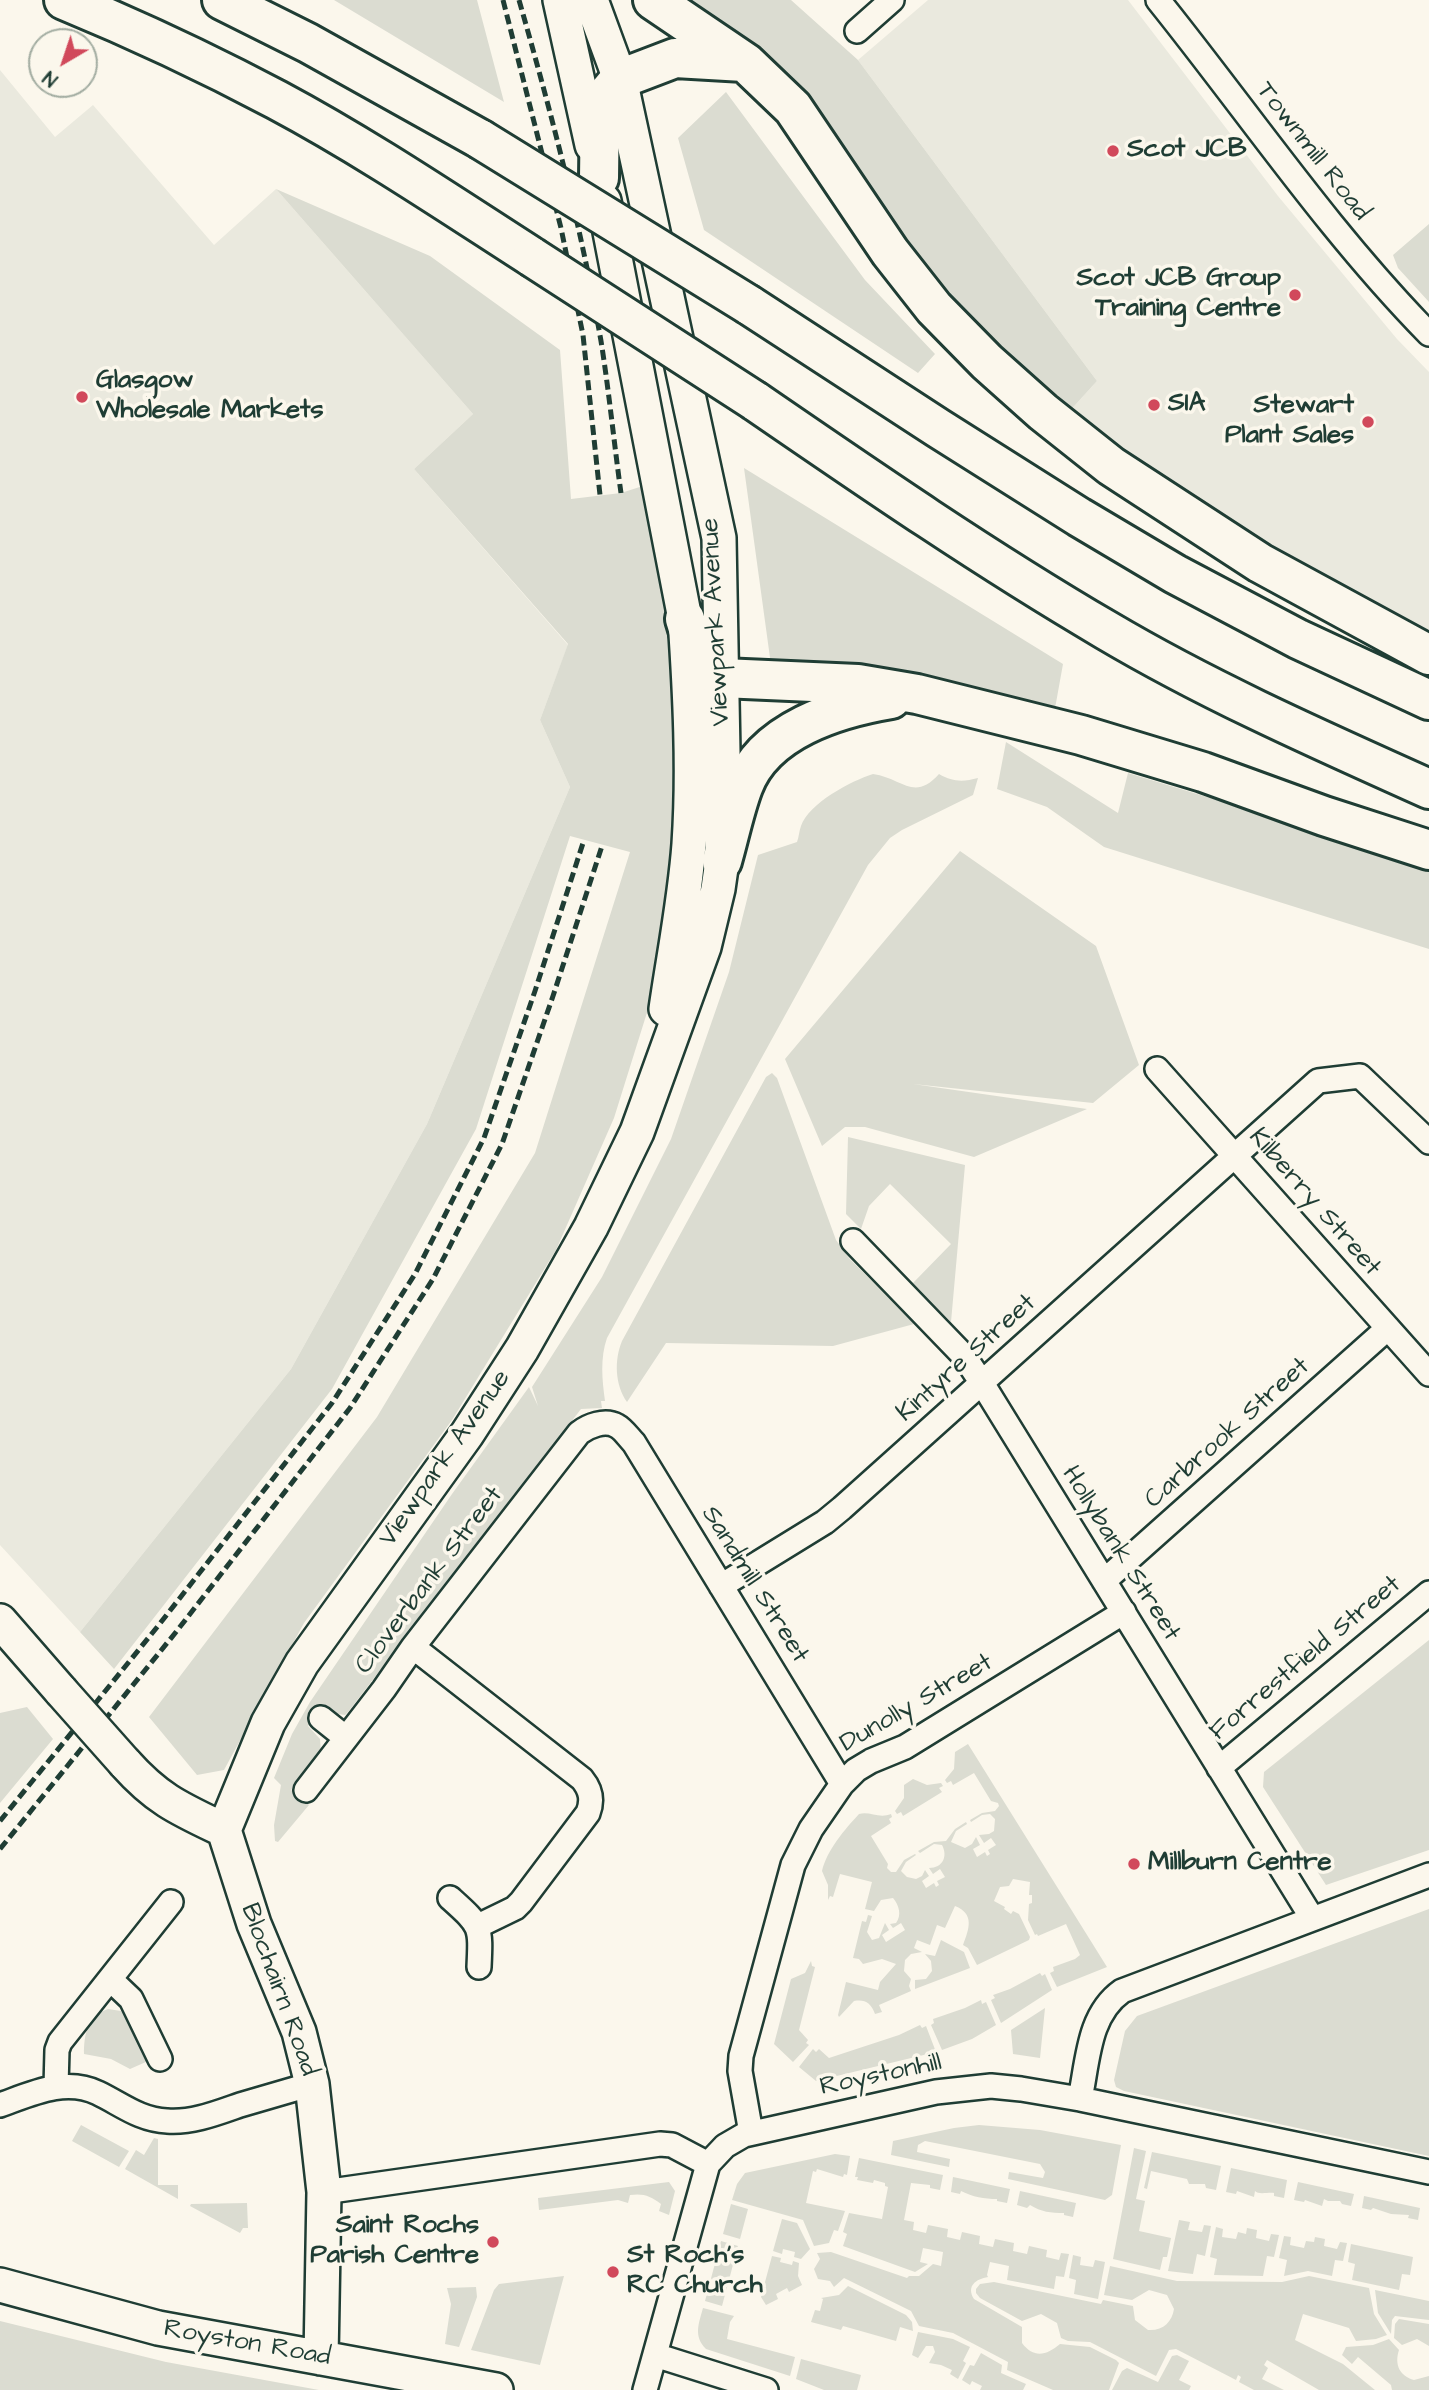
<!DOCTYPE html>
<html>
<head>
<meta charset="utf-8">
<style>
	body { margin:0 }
	#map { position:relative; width:1429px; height:2390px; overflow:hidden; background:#fbf7ec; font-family:"Architects Daughter",sans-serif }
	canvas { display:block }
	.north { position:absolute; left:28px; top:28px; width:70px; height:70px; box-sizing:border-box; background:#fbf7ec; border:2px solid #a3ada2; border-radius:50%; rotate:219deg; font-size:19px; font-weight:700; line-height:28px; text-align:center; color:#1f3d34 }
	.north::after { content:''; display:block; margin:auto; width:24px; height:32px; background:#d1495b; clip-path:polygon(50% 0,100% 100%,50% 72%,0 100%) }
</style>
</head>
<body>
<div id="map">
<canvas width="1429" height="2390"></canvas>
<div class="north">N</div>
</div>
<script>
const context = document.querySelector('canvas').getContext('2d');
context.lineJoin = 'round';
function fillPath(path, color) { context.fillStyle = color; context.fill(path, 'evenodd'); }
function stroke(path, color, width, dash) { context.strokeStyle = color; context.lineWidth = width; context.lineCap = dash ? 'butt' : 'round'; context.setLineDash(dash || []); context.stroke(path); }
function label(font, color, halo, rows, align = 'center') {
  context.font = font + ' "Architects Daughter",sans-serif'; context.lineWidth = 7; context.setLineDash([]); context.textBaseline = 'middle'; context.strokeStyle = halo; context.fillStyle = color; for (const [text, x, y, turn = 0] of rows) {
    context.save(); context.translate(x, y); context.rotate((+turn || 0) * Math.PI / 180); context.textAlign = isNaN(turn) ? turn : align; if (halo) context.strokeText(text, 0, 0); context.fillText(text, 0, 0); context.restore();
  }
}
fillPath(new Path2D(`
	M 928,0 L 1128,0 L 1278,196 L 1397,339 L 1429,372 L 1429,638 L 1209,516 L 1067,414 L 1097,381 L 858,60 Z
	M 0,70 L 55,137 L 93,105 L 214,245 L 276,189 L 473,414 L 414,469 L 568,645 L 540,720 L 570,787 L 427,1124 L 291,1369 L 80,1632 L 0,1545 Z`), '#eae9de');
fillPath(new Path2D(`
	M 334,0 L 477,0 L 504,102 Z
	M 690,0 L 791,0 L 858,60 L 1097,381 L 1067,414 L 982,332 L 919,257 L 805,92 Z
	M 726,92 L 865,280 L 935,354 L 918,373 L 704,230 L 678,138 Z
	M 276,189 L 430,256 L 560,350 L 571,499 L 621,493 L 646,485 L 679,671 L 683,796 L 665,955 L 614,1118 L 556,1250 L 452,1420 L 304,1623 L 224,1770 L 197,1775 L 149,1717 L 377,1417 L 535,1153 L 630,852 L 570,836 L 476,1129 L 332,1389 L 114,1669 L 80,1632 L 291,1369 L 427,1124 L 570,787 L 540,720 L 568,644 L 414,469 L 473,414 Z
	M 1429,224 L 1429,302 L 1398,268 L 1393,255 Z
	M 744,468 L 1063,664 L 1054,714 L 771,665 Z
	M 1006,742 L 1118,813 L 1128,773 L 1319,831 L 1429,869 L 1429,949 L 1104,847 L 1047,807 L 997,789 Z
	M 873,774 C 902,778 914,802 939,774 C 953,782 963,782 978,778 L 973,795 L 902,830 L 890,838 L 868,865 L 607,1338 C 600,1358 602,1380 605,1401 L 601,1401 L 602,1408 L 581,1409 L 348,1712 L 345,1715 L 338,1714 L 325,1705 L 308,1726 L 320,1739 L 321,1753 L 291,1790 L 309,1805 L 278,1842 L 275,1841 L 274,1825 L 281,1785 L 274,1778 L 292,1734 L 310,1702 L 452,1494 L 529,1387 L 538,1406 L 532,1387 L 602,1277 L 671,1139 L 729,972 L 758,855 L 797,842 C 799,837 799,831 801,826 C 809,803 851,781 873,774 Z
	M 960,851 L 1096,946 L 1139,1065 L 1093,1103 L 913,1084 L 1087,1109 L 974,1157 L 865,1127 L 845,1127 L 822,1146 L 785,1059 Z
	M 772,1073 L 777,1078 L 836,1240 L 849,1258 L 914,1324 L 833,1346 L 666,1343 L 627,1402 C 615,1385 614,1360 622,1341 L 766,1077 Z
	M 848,1137 L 965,1165 L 951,1322 L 913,1283 L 951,1244 L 890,1184 L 869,1206 L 861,1229 L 846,1214 Z
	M 1429,1640 L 1429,1850 L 1326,1885 L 1263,1787 L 1264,1772 Z
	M 27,1707 L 53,1739 L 0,1803 L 0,1713 Z
	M 968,1744 L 1107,1967 L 1057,1987 L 1050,1973 L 1054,1971 L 1053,1967 L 1075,1959 L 1080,1955 L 1066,1924 L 1038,1936 L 1037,1934 L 1035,1935 L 1028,1920 L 1029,1904 L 1032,1903 L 1032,1895 L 1029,1895 L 1030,1882 L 1013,1879 L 1009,1886 L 1000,1887 L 994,1901 L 1005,1907 L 1004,1909 L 1011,1914 L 1013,1911 L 1019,1914 L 1030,1937 L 1029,1940 L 977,1965 L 968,1948 L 963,1945 C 969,1929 975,1914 955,1906 L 945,1928 L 937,1925 L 930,1945 L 917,1940 L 914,1948 L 922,1952 L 911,1954 L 905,1960 L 904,1971 L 911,1979 L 909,1986 L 911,1991 L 879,2005 L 882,2012 L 875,2014 C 871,2003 865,1999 854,2001 L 839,2017 L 838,2015 L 846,1982 L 878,1990 L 880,1982 L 896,1964 L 882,1959 L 863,1964 L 859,1959 L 853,1958 L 862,1921 L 866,1922 L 868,1915 L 872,1916 L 867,1932 L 872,1940 L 879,1938 L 885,1923 L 889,1930 L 882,1935 L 886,1942 L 905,1930 L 901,1923 L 893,1928 L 890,1924 L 896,1923 C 902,1915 899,1905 893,1898 L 881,1900 L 874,1911 L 865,1909 L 872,1882 L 840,1874 L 833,1897 L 830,1896 L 828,1900 L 828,1885 L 822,1871 C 827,1850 845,1829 859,1814 C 870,1811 879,1819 891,1814 L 892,1817 L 889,1819 L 891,1823 L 871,1836 L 888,1864 L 887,1868 L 891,1872 L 896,1872 L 904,1860 L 915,1854 L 916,1855 L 906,1862 L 901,1871 L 907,1877 L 916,1879 L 922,1876 L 925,1870 L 929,1876 L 922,1881 L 926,1888 L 934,1883 L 936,1887 L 939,1885 L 937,1881 L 945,1877 L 940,1869 L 933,1874 L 929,1868 C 943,1868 948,1856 942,1845 L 934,1844 L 920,1853 L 918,1851 L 934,1842 L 946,1841 L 955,1829 L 966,1822 L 967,1824 L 956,1831 L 951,1842 L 965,1848 L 972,1844 L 976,1837 L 980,1845 L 973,1849 L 977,1857 L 985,1852 L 987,1856 L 990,1854 L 988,1850 L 996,1845 L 991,1838 L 984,1843 L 979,1835 L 989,1834 L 994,1831 L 995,1819 L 990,1814 L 982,1815 L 971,1822 L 970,1820 L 982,1813 L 995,1811 L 999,1806 L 998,1803 L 991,1801 L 974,1773 L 953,1785 L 951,1781 L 947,1783 L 945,1780 L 954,1769 L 955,1752 Z
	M 913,1779 L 927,1785 L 941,1783 L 943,1786 L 939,1788 L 942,1792 L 903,1816 L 901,1812 L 897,1814 L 895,1811 L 904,1798 L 904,1785 Z
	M 1429,1909 L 1429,2156 L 1124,2091 L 1116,2087 L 1114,2080 L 1125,2031 L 1137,2016 Z
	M 941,1940 L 964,1952 L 970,1968 L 915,1989 L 915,1980 L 926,1979 L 932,1971 L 931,1961 L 925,1954 L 935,1956 Z
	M 811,1961 L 812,1966 L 815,1967 L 799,2030 L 808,2040 L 806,2043 L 809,2045 L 793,2062 L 774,2044 L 791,1979 L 805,1973 Z
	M 1040,1973 L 1042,1976 L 1045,1974 L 1052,1990 L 1001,2023 L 991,2000 L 995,1998 L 993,1995 L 1010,1989 Z
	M 981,2000 L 982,2004 L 986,2002 L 996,2025 L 972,2039 L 942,2050 L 931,2025 L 934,2023 L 933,2019 L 965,2008 Z
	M 1045,2008 L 1040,2058 L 1013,2054 L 1011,2030 Z
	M 108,2009 L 121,2011 L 126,2016 L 148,2061 L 130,2069 L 111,2059 L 84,2054 C 84,2035 87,2016 108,2009 Z
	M 920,2025 L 922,2028 L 926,2026 L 936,2052 L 816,2081 L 799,2067 L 813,2049 L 816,2052 L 819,2049 L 829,2058 L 899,2035 Z
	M 81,2125 L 129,2151 L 119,2167 L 72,2141 Z
	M 979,2125 L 1040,2130 L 1121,2145 L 1112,2195 L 1105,2200 L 1008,2179 L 1009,2172 L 1043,2178 L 1045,2172 L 1040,2164 L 925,2141 L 918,2145 L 917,2152 L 950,2159 L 949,2167 L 891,2155 L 893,2141 L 954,2128 Z
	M 154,2138 L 158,2139 L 158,2185 L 178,2185 L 178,2199 L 125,2169 L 136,2150 L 144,2155 Z
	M 1134,2148 L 1146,2151 L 1136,2199 L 1145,2201 L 1139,2231 L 1171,2238 L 1167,2257 L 1163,2257 L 1160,2270 L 1113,2259 Z
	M 1152,2152 L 1221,2166 L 1216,2190 L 1206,2188 L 1205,2184 L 1189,2184 L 1187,2179 L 1151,2171 L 1147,2189 L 1144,2188 Z
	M 835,2154 L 850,2156 L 847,2175 L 844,2174 L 843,2177 L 817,2169 L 816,2172 L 813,2171 L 806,2203 L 845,2211 L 838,2231 L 834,2230 L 829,2243 L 814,2246 L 803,2220 L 732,2200 L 737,2184 L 745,2173 Z
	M 859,2158 L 943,2175 L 940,2190 L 930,2188 L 930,2185 L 911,2183 L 904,2220 L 914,2222 L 913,2230 L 926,2233 L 928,2225 L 948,2229 L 947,2237 L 960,2240 L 962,2232 L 980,2236 L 979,2244 L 993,2247 L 995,2239 L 1014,2243 L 1013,2251 L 1027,2254 L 1029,2246 L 1047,2250 L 1046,2257 L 1059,2260 L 1061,2253 L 1069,2254 L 1064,2277 L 1056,2276 L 1054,2289 L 1007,2280 L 1009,2266 L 990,2262 L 987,2275 L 988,2277 C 976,2279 966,2286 974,2299 L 1022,2327 L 1022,2343 C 1034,2359 1047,2355 1060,2344 L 1090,2347 L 1116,2360 L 1119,2363 L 1109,2390 L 1053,2390 L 1007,2370 L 1008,2362 L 953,2333 L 919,2326 L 911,2311 L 844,2278 L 834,2287 L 830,2281 L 818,2279 L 814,2269 L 820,2259 L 817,2253 L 831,2252 L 907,2278 L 909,2276 L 919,2276 L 933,2264 L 941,2266 L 943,2252 L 923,2248 L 920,2262 L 928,2264 L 915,2272 L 843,2246 L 847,2234 L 843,2232 L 849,2213 L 882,2219 L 888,2187 L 885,2186 L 885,2183 L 874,2180 L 873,2183 L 857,2180 L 858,2177 L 855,2177 Z
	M 1231,2168 L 1287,2180 L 1284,2198 L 1274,2196 L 1274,2193 C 1269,2192 1258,2195 1255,2191 L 1254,2197 L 1237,2191 L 1236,2194 L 1226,2192 Z
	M 953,2177 L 1010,2189 L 1007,2203 L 997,2201 L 997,2199 C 984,2199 973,2197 961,2191 L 960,2194 L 951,2192 Z
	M 669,2182 L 675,2191 L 669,2215 L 659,2211 L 661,2204 C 651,2196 643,2193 630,2195 L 628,2203 L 618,2200 L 539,2210 L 538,2198 Z
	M 1298,2182 L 1354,2194 L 1351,2206 L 1342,2204 L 1340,2201 L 1328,2201 L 1324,2199 L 1322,2206 L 1305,2200 L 1304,2202 L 1294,2200 Z
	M 1020,2191 L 1076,2203 L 1073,2217 L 1064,2215 L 1064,2213 C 1051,2213 1041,2212 1030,2205 L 1027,2208 L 1017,2205 Z
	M 1364,2196 L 1420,2208 L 1418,2220 L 1408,2218 L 1409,2215 L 1391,2214 L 1373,2208 L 1371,2210 L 1362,2208 Z
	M 247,2203 L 248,2228 L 243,2228 L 240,2233 L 190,2206 L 191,2204 Z
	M 731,2204 L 748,2209 L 740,2239 L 723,2234 Z
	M 782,2219 L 797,2223 L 810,2249 L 801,2259 L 794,2257 L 795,2252 L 783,2249 L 782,2254 L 773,2251 Z
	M 1179,2220 L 1190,2222 L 1188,2230 L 1202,2232 L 1204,2225 L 1211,2226 L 1205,2256 L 1197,2254 L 1193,2274 L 1168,2271 Z
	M 1216,2227 L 1223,2229 L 1222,2237 L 1236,2239 L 1238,2232 L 1246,2234 L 1247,2228 L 1257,2230 L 1256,2238 L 1269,2241 L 1271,2234 L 1279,2235 L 1274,2257 L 1267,2256 L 1263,2276 L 1214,2275 L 1217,2259 L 1210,2257 Z
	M 1284,2236 L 1291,2237 L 1290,2245 L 1304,2248 L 1306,2241 L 1314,2242 L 1315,2237 L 1325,2239 L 1324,2246 L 1337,2249 L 1340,2242 L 1347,2243 L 1343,2261 L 1335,2260 L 1332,2276 L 1308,2271 L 1284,2276 L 1287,2260 L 1279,2258 Z
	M 721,2241 L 738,2246 L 722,2306 L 705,2301 Z
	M 1351,2244 L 1413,2257 L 1410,2275 L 1402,2274 L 1399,2290 L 1352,2280 L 1355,2264 L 1348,2262 Z
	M 1073,2255 L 1081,2257 L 1080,2265 L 1093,2267 L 1095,2260 L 1105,2262 L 1098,2299 L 1074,2294 L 1076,2280 L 1069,2278 Z
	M 772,2256 L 781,2258 L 780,2262 L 792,2265 L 793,2261 L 799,2263 L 798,2276 L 802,2285 L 789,2292 L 787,2288 L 776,2294 L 778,2299 L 766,2305 L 761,2297 Z
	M 1110,2266 L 1177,2281 L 1282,2282 L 1309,2276 L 1369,2288 L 1374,2314 L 1387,2335 L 1376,2339 L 1356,2341 L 1349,2328 L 1303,2314 L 1295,2340 L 1343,2364 L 1375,2390 L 1319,2390 L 1267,2360 L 1264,2365 L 1268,2368 L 1262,2379 L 1284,2390 L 1254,2390 L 1239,2382 L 1241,2377 L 1238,2375 L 1236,2380 L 1176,2349 L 1169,2350 L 1156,2376 L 1090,2342 L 1068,2341 L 1061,2338 L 1057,2323 L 1041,2314 L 1022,2321 L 980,2298 L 976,2293 L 976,2289 L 980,2284 L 994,2282 L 1101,2304 L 1103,2300 L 1133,2306 L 1135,2320 L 1148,2330 C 1163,2331 1172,2322 1174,2309 L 1167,2295 L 1149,2290 L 1132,2300 L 1104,2295 Z
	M 564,2276 L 540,2365 L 471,2350 L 494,2290 L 499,2284 Z
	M 848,2286 L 906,2315 L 912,2322 L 913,2331 L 900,2327 L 896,2341 L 843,2326 L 841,2330 L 811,2322 L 815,2310 L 820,2311 L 823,2299 L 821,2298 L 839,2295 Z
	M 476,2287 L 477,2297 L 459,2347 L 445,2344 L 451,2304 L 447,2288 Z
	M 1375,2290 L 1429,2301 L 1429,2320 L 1395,2316 L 1392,2320 L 1391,2334 L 1378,2313 Z
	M 703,2308 L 734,2316 L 730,2322 L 727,2339 L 795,2357 L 790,2376 L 706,2349 C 693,2336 699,2323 703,2308 Z
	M 1399,2319 L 1429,2324 L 1429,2346 L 1417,2339 L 1402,2345 L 1394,2338 L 1395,2324 Z
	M 0,2321 L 166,2362 L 319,2390 L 0,2390 Z
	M 918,2332 L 953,2339 L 970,2347 L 963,2361 L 966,2363 L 958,2379 L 950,2374 L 952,2370 L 941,2365 L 929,2363 L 935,2352 L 933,2346 L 926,2346 L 918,2358 L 912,2355 Z
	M 1389,2339 L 1399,2350 C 1394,2365 1400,2376 1414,2380 L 1429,2376 L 1429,2390 L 1392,2390 L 1391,2385 L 1358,2357 L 1352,2364 L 1342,2355 L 1346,2347 L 1373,2345 Z
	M 981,2353 L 1002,2365 L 1001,2373 L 1026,2384 L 1023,2390 L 980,2390 L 982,2386 L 972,2381 L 970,2385 L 962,2380 L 970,2365 L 974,2366 Z
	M 1177,2355 L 1189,2361 L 1179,2380 L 1191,2386 L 1189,2390 L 1112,2390 L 1122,2371 L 1127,2368 L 1158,2382 L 1172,2356 Z
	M 801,2359 L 861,2375 L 857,2390 L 824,2390 L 796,2379 Z`), '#dbdcd1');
const street = new Path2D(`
	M 1158,0 C 1248,112 1328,231 1429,334
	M 857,31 L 892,0
	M 1157,1069 L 1429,1374
	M 853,1241 L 964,1356 L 982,1383 L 1312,1918
	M 1104,1581 L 1388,1328
	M 721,1586 L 825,1522 L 842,1508 L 1318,1081 L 1360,1076 L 1429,1142
	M 413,1647 L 582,1779 C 591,1790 593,1800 588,1813 L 521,1902 L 515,1908 L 478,1926
	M 321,1718 L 346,1738
	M 1219,1768 L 1429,1593
	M 306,1790 L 384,1689 L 413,1647 L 579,1433 C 588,1426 605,1419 617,1426 C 623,1429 629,1438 634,1443 L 842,1784
	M 450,1898 C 481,1926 481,1925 479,1967
	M 110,1979 L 131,1999 L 160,2059
	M 56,2087 L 57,2050 L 60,2042 L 171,1902
	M 1080,2099 C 1088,2061 1088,2015 1122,1991 L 1429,1875
	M 0,2105 C 31,2094 65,2077 98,2093 C 121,2104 140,2120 167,2121 C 192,2123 217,2113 240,2105 C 264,2098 288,2091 312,2084
	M 751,2133 L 740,2071 L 741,2056 L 793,1865 L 811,1829 L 842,1784 L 856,1770 L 871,1761 L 905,1747 L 1124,1612
	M 324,2192 L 660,2144 L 672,2145 L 708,2164 L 725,2146 L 744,2135 L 936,2092 L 991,2086 L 1021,2089 L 1080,2099 L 1429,2172
	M 655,2355 L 766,2390
	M 645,2390 L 708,2164`);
const secondary = new Path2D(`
	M 560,0 L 592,145
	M 604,201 L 685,619 C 690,693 694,770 689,844 C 685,899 674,954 666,1009
	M 0,1621 L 61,1691
	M 125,1763 C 158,1800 180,1809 224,1830 L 254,1924 L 299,2032 L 312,2084 L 324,2192 L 321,2358
	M 224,1830 L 268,1723 L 302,1663 L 467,1434 L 522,1349 L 591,1227 L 637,1132 L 704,947 L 718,889 L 722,861 L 723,753 L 719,538 L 620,79 L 591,0
	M 0,2285 L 158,2328 L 496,2390`);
const highway = new Path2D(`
	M 64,0 C 137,30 207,63 277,100 C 365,147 448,203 532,257
	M 222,0 L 308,43 L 480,139
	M 653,0 L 746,63 L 793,108 L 890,252 L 934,308 L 987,362 L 1043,412 L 1111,466 L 1260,563 L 1429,655
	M 599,178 L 600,103 L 620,79 L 675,58 L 744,62
	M 749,305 L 938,428 L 1079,517 L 1175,574 L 1298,639 L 1429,700
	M 755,401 C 870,480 985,559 1106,630 C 1209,691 1320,740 1429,789
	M 685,619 C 694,647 694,663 722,678 L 858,684 L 917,694 L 1081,735 L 1203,772 L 1324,816 L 1429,850
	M 722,861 C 729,837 734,811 743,787 C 764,730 837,708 891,699`);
stroke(street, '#1f3d34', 28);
stroke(secondary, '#1f3d34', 38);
stroke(highway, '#1f3d34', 44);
stroke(street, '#fbf7ec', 23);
stroke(secondary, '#fbf7ec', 33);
stroke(highway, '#fbf7ec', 38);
stroke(new Path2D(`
	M 503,0 L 561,228 L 583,335 L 600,495
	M 519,0 C 551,112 581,226 601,341 C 609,391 614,443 621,493
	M 0,1821 L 158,1626 L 332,1403 L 415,1274 L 484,1138 L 535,991 L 584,840
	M 0,1849 L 176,1632 L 350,1408 L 433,1279 L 502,1144 L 553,996 L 602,846`), '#1f3d34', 5, [10, 5]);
const secondaryBridge = new Path2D(`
	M 61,1691 L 125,1763`);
const highwayBridge = new Path2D(`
	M 480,139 L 749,305
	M 532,257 L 755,401`);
stroke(secondaryBridge, '#1f3d34', 38, []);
stroke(highwayBridge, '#1f3d34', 44, []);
stroke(secondaryBridge, '#fbf7ec', 33);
stroke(highwayBridge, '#fbf7ec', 38);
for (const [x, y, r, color] of [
	[1113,151,7,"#d1495b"],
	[1295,295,7,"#d1495b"],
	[82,397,7,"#d1495b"],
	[1154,405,7,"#d1495b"],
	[1368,422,7,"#d1495b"],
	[1134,1864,7,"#d1495b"],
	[493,2242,7,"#d1495b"],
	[613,2272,7,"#d1495b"]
]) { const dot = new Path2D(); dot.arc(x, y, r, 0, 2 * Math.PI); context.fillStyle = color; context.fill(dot); stroke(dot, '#fbf7ec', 2.5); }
label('bold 26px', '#1f3d34', '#fbf7ec', [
	["Scot JCB",1127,151],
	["Scot JCB Group",1281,280,"right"],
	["Training Centre",1281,310,"right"],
	["Glasgow",96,382],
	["Wholesale Markets",96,412],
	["SIA",1168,405],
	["Stewart",1354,407,"right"],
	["Plant Sales",1354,437,"right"],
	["Millburn Centre",1148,1864],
	["Saint Rochs",479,2227,"right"],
	["Parish Centre",479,2257,"right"],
	["St Roch's",627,2257],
	["RC Church",627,2287]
], 'left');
label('26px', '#1f3d34', '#fbf7ec', [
	["Townmill Road",1312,152,52],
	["Viewpark Avenue",717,622,-93],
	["Kilberry Street",1314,1203,49],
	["Kintyre Street",967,1359,-42],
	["Carbrook Street",1228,1434,-42],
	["Viewpark Avenue",446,1459,-55],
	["Hollybank Street",1120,1554,58],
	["Cloverbank Street",430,1581,-53],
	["Sandmill Street",754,1585,58],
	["Forrestfield Street",1306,1659,-40],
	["Dunolly Street",917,1704,-30],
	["Blochairn Road",278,1990,70],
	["Roystonhill",881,2076,-12],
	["Royston Road",247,2344,10]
]);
</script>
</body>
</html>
